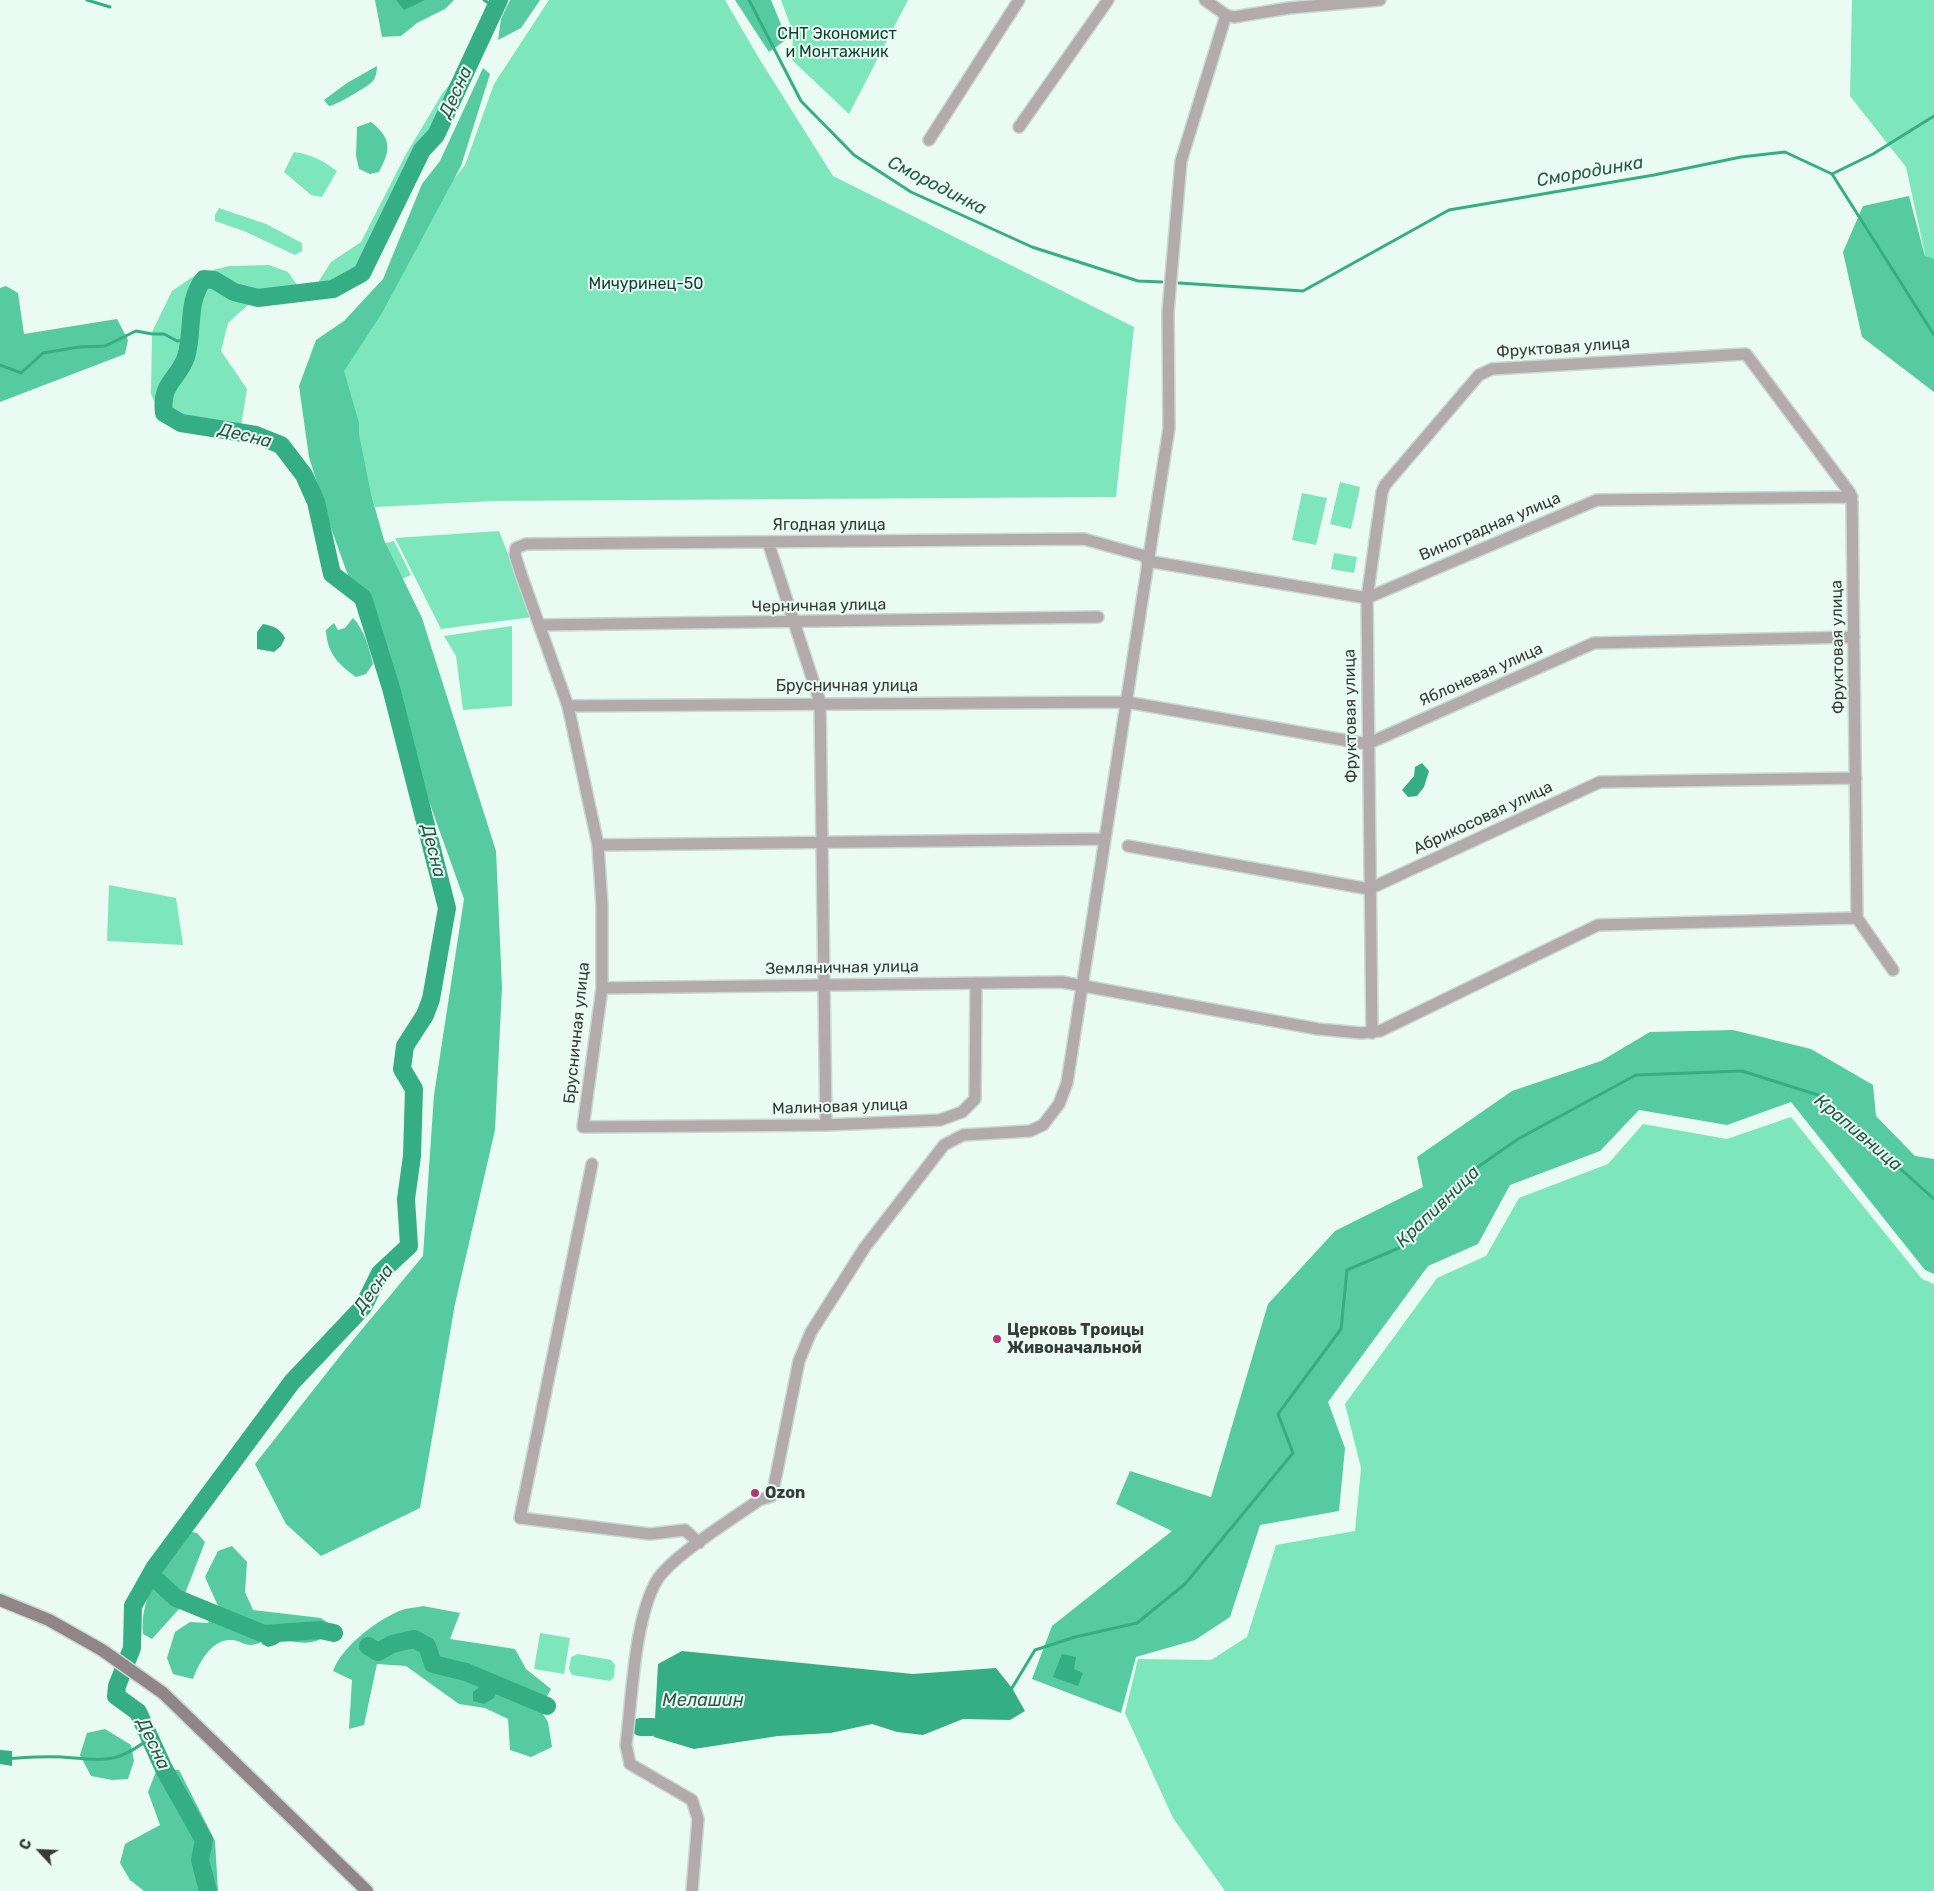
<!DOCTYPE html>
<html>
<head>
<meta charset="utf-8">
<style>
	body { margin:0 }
	#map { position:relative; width:1934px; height:1891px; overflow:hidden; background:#eafbf3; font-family:Rubik,sans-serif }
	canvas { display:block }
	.north { position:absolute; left:15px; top:1826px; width:50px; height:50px; -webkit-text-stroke:4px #eafbf3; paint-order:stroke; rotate:295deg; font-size:14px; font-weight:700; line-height:20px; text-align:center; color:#343b38 }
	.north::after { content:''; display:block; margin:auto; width:18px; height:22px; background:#343b38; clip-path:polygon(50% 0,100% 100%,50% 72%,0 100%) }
</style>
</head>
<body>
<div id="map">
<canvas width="1934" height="1891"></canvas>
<div class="north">С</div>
</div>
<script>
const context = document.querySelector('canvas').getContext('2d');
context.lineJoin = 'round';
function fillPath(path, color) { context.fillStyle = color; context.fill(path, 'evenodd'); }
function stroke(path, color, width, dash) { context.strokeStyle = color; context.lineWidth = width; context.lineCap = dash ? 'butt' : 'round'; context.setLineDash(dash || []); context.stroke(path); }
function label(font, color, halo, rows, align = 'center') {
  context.font = font + ' Rubik,sans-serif'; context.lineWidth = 4; context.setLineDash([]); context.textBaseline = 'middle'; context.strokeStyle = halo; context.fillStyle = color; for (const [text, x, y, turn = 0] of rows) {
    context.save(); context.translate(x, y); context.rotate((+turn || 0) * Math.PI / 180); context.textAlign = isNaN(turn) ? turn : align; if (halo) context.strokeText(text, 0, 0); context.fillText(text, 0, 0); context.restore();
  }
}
fillPath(new Path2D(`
	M 549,0 L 725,0 L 760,60 L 833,176 L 1134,327 L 1116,497 L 494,501 L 375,507 L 332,371 L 438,199 L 465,165 L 494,84 Z
	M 781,0 L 908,0 L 849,114 L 792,60 L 793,32 Z
	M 1852,0 L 1934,0 L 1934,268 L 1928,268 L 1906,167 L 1850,96 Z
	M 461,70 L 472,70 L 461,94 L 419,150 L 360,271 L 334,285 L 323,287 L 317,284 L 331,262 L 361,242 L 405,156 L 442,94 Z
	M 294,152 C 311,154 323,161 337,171 L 322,197 L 311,195 L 284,172 Z
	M 219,208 L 266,224 L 302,243 L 302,251 L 295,255 L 244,231 L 215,221 L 215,215 Z
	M 269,265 L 288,272 L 300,289 L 259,295 L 228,323 L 221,351 L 247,389 L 241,426 L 183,419 L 157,408 L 151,394 L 152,332 L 172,291 L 197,274 L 229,266 Z
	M 1340,482 L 1360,487 L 1351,529 L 1330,524 Z
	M 1302,493 L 1327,498 L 1316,545 L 1292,540 Z
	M 499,531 L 532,617 L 441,629 L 395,538 Z
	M 394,541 L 411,575 L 397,581 L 382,544 Z
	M 1334,553 L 1357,557 L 1354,573 L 1331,569 Z
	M 512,626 L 512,706 L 463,710 L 456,656 L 444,636 Z
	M 109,885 L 176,898 L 183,945 L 107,941 Z
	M 1791,1117 L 1922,1279 L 1934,1284 L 1934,1891 L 1225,1891 L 1173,1818 L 1125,1713 L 1138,1659 L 1211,1660 L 1247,1637 L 1276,1545 L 1355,1531 L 1361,1468 L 1345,1404 L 1437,1278 L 1486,1256 L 1519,1198 L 1608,1164 L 1643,1124 L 1727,1139 Z
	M 540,1633 L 570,1638 L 564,1674 L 534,1669 Z
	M 578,1654 L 611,1660 L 615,1665 L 614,1677 L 610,1681 L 572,1675 L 569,1669 L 571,1657 Z`), '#7ee6bd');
fillPath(new Path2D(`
	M 375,0 L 454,0 L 445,9 L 417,23 L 401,36 L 382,37 Z
	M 510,0 L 540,0 L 521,28 L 498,40 L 501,19 Z
	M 735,0 L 771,0 L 787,39 L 769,52 Z
	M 377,66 C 377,71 376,77 373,81 C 369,86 335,106 329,106 L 324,100 L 347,83 Z
	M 483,68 L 490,74 L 461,166 L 382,313 L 344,371 L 359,423 L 359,434 L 371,494 L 384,540 L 422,618 L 496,851 L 502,987 L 495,1130 L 455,1304 L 420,1508 L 321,1556 L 286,1524 L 255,1464 L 344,1351 L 423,1256 L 434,1095 L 464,899 L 331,528 L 309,457 L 299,386 L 316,340 L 344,321 L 383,279 L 422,184 L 440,161 Z
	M 371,122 C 392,139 391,149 379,172 L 370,174 L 359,169 L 356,156 L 357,127 Z
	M 1909,196 L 1925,256 L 1934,259 L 1934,392 L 1862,337 L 1843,252 L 1863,206 Z
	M 6,286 L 18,293 L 24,334 L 117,319 L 128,340 L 125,354 L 0,402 L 0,288 Z
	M 353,618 C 365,631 369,648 373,664 L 366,674 L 356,677 C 338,664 327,653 326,630 L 334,623 L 338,630 L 345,628 Z
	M 1733,1030 L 1811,1049 L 1873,1085 L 1876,1116 L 1915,1156 L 1934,1159 L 1934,1274 L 1925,1270 L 1791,1102 L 1727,1125 L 1639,1110 L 1600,1151 L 1510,1185 L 1478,1244 L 1428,1266 L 1328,1402 L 1345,1448 L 1339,1511 L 1260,1525 L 1230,1617 L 1195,1640 L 1136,1657 L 1121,1713 L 1032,1679 L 1052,1626 L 1172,1531 L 1116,1504 L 1130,1471 L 1211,1497 L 1268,1304 L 1335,1231 L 1423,1187 L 1417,1157 L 1512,1091 L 1601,1061 L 1650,1032 Z
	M 187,1531 L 197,1533 L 205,1542 L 179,1609 L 152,1639 L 143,1634 C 139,1596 166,1560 187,1531 Z
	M 232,1546 L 247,1562 L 245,1592 L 253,1610 L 321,1618 L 335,1628 C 312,1652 298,1639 269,1640 C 263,1640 257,1645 251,1645 C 244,1645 238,1640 232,1640 C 212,1638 198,1664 193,1679 L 173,1674 L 167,1658 L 175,1632 L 190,1622 L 208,1623 L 218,1606 L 205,1577 L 218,1551 Z
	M 423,1606 L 460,1613 L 450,1639 L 515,1649 L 526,1669 L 551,1689 L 540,1709 L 548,1722 L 552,1747 L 531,1757 L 510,1750 L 508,1719 L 485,1708 L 459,1704 L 406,1666 L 377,1664 L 364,1725 L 349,1729 L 352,1680 L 333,1671 C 342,1647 373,1623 397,1612 C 404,1608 415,1608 423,1606 Z
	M 105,1729 L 131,1745 L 134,1761 L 128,1779 L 112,1780 L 91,1776 L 80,1755 L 87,1733 Z
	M 157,1769 L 179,1770 L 215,1841 L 218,1891 L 144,1891 L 130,1880 L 120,1863 L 125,1844 L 160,1825 L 148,1792 Z`), '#56caa0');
fillPath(new Path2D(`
	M 396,0 L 425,0 L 404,10 Z
	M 263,624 C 273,626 280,628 285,638 L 281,646 L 274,652 L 257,649 L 257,632 Z
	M 1422,763 L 1429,771 L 1424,787 L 1417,796 L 1408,797 L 1402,790 L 1414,776 L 1415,767 Z
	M 272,1630 L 279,1630 L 284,1634 C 282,1643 276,1645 268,1647 L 262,1644 L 264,1634 Z
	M 682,1651 L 913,1674 L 996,1668 L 1012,1688 L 1025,1711 L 1010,1720 L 963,1719 L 923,1735 L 897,1732 L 872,1724 L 831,1733 L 778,1736 L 694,1749 L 654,1737 L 658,1664 Z
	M 1062,1654 L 1076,1657 L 1074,1669 L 1083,1673 L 1078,1686 L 1053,1677 Z
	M 488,1680 L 499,1681 L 494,1698 L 484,1704 L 473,1701 L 473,1692 Z
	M 0,1750 L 12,1751 L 12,1766 L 0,1764 Z`), '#35ae85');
stroke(new Path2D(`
	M 87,0 L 110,7
	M 484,0 L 495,7
	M 749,0 L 801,101 L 854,155 L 911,192 L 1032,247 L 1138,281 L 1162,282
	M 1832,174 L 1873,154 L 1934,116
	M 1179,283 L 1303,291 L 1449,210 L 1654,175 L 1741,157 L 1785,152 L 1832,174 L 1934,335
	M 0,365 L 21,373 L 43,353 L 79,347 L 105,346 L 136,331 L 152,334 L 164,334 L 177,341 L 188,340
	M 1012,1688 L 1035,1650 L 1075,1637 L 1137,1623 L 1185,1584 L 1293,1453 L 1278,1414 L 1341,1329 L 1347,1270 L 1399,1248 L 1465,1176 L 1518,1139 L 1636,1075 L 1742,1071 L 1818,1095 L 1934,1199
	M 0,1759 C 20,1758 41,1756 62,1757 C 103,1760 117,1765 151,1737`), '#35ae85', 3);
stroke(new Path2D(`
	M 151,1575 L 176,1598 L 264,1634 L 320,1630 L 334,1633
	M 368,1646 L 378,1652 L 392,1644 L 414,1639 L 427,1646 L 433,1664 L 466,1672 L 547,1706
	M 640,1727 L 653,1727
	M 208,1891 L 200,1860 L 204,1840 L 164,1769 L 138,1712 L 116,1696 L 117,1686 L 132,1648 L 133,1606 L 155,1567 L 292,1382 L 363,1307 L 380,1273 L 409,1246 L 406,1199 L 412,1156 L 414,1089 L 402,1069 L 405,1046 L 425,1015 L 431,999 L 447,908 L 391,688 L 363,598 L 332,574 L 316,502 L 304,475 L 281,445 L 256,435 L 181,423 L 164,413 C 160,383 178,380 186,357 C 194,331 186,301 204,279 L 214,280 L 234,292 L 258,298 L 333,289 L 362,273 L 422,150 L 436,135 L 499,0`), '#35ae85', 18);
const street = new Path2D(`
	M 1205,0 L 1226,15 L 1234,17 L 1289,8 L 1380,0
	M 1019,127 L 1108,0
	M 929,140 L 1019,0
	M 768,542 L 820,702 L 826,1125
	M 1147,561 L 1367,598 L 1597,500 L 1852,497
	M 539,625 L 1098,617
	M 568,706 L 1126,702 L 1367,744 L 1594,643 L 1854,637
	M 598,845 L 1105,839
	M 1128,846 L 1369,889 L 1600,782 L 1856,778
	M 976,983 L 975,1099 L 962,1112 L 940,1120 L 826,1125 L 583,1127 L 602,988 L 602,906 L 598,845 L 568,706 L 521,574 L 515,555 L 516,548 L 526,544 L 1084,539 L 1148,557
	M 602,988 L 1062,982 L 1318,1029 L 1361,1033 L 1380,1031 L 1598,925 L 1857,918
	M 1372,1033 L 1367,598 L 1382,492 L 1385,485 L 1479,375 L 1492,369 L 1746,354 L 1850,493 L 1852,502 L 1857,918 L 1893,970
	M 592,1164 L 520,1518 L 650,1534 L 685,1530 L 699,1543
	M 692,1891 L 698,1819 L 692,1800 L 630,1764 L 626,1745 C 632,1699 634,1619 657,1580 C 672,1556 734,1518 759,1500 L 772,1496 L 799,1361 L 811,1332 L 865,1247 L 944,1145 L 963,1135 L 1030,1131 L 1043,1125 L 1059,1104 L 1067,1083 L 1169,428 L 1168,312 L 1181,161 L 1226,15`);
const secondary = new Path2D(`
	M 0,1600 L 49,1620 L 102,1650 L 163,1693 L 367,1891`);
stroke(street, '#c9d8d1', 14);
stroke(secondary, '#c9d8d1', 15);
stroke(street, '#b2aaad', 11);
stroke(secondary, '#90868a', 12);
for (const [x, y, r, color] of [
	[997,1339,5,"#b83479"],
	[755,1493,5,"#b83479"]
]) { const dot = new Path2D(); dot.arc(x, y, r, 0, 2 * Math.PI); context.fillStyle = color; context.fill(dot); stroke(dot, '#eafbf3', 2); }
label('16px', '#0b3f2e', '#eafbf3', [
	["СНТ Экономист",837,34],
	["и Монтажник",837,52],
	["Мичуринец-50",646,284]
]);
label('16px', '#343b38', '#eafbf3', [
	["Фруктовая улица",1563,348,-4],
	["Ягодная улица",829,525],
	["Виноградная улица",1490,527,-23],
	["Черничная улица",819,606,-1],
	["Фруктовая улица",1838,647,-91],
	["Яблоневая улица",1481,675,-24],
	["Брусничная улица",847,686],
	["Фруктовая улица",1351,716,-91],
	["Абрикосовая улица",1483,818,-25],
	["Земляничная улица",842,968,-1],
	["Брусничная улица",577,1033,-84],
	["Малиновая улица",840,1107,-2]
]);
label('bold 16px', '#343b38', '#eafbf3', [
	["Церковь Троицы",1007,1330],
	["Живоначальной",1007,1348],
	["Ozon",765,1493]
], 'left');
label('italic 18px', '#2a5a47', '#eafbf3', [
	["Десна",456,92,-65],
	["Смородинка",1590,172,-10],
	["Смородинка",937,186,27],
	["Десна",245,436,14],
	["Десна",433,851,76],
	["Крапивница",1858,1133,40],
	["Крапивница",1438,1207,-44],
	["Десна",374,1289,-54],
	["Мелашин",703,1701],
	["Десна",153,1744,65]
]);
</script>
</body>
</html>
